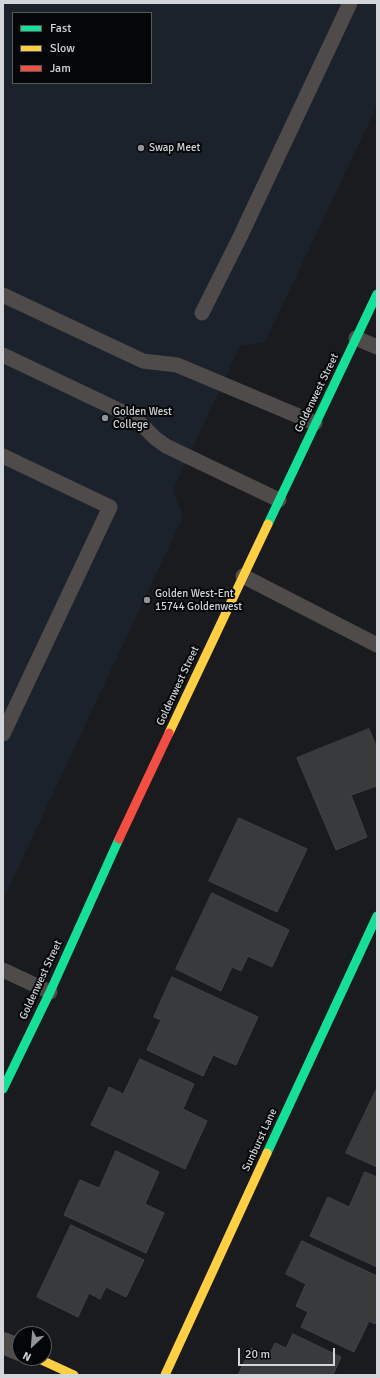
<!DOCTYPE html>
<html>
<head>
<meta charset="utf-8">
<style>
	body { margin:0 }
	#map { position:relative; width:380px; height:1378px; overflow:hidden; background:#191b1e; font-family:Signika,sans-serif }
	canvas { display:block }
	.frame { position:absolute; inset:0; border:4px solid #d2d5d9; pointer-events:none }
	.legend { position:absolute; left:12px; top:12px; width:140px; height:72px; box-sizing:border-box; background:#050608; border:1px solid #57595c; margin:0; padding:5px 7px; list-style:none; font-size:12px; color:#d2d5d9 }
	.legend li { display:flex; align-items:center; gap:8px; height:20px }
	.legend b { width:20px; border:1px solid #57595c }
	.north { position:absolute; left:12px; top:1326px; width:40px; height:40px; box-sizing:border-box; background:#050608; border:1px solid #57595c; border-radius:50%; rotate:206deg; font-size:11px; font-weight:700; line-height:16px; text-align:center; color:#d2d5d9 }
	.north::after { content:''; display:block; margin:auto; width:14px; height:18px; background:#919498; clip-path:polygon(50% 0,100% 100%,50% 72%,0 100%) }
	.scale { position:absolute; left:238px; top:1348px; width:97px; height:18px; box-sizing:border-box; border:2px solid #d2d5d9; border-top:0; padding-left:5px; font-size:12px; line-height:14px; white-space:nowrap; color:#d2d5d9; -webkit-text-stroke:3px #050608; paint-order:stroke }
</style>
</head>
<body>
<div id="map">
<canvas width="380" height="1378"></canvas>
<div class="frame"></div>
<ul class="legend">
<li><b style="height:5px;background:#16e098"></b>Fast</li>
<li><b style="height:5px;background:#ffcf43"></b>Slow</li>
<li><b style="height:5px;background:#f24e42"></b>Jam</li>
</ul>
<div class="north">N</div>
<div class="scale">20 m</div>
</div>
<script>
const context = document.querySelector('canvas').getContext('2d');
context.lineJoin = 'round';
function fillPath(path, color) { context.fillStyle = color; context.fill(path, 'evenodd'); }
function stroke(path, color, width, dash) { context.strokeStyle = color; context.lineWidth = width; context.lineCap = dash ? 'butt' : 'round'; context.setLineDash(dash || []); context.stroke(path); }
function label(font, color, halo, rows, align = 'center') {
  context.font = font + ' Signika,sans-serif'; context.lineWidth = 4; context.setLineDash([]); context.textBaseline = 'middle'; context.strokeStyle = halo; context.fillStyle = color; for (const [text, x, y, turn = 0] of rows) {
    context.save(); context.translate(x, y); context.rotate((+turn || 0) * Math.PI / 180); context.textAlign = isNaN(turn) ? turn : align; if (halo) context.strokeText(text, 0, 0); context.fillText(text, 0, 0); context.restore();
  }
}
fillPath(new Path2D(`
	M 3,3 L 377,3 L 377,106 L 265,342 L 240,346 L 173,490 L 183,517 L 3,900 ZM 13,13 L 151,13 L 151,83 L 13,83 Z`), '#1c222b');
const building = new Path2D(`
	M 369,729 L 377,748 L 377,786 L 351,795 L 367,837 L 336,850 L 297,758 Z
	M 239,818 L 307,849 L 277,912 L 209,881 Z
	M 212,893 L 289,930 L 272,967 L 248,956 L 241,971 L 232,967 L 221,991 L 176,969 Z
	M 172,977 L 258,1017 L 236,1065 L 213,1055 L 203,1076 L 147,1050 L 161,1020 L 154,1017 Z
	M 140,1059 L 194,1084 L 183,1109 L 207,1121 L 185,1169 L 91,1125 L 109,1087 L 123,1094 Z
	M 377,1088 L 377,1167 L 346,1153 Z
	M 116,1151 L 159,1172 L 145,1204 L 164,1213 L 146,1253 L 64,1215 L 80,1180 L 99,1188 Z
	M 365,1172 L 377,1177 L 377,1267 L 310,1236 L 328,1197 L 349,1207 Z
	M 71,1225 L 144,1260 L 126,1297 L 106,1287 L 100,1299 L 89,1293 L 78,1317 L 37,1297 Z
	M 302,1241 L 377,1276 L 377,1319 L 375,1324 L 369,1321 L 354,1352 L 301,1327 L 308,1312 L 296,1306 L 306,1284 L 286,1274 Z
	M 293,1334 L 341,1357 L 333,1375 L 238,1375 L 251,1348 L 268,1357 L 275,1343 L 286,1348 Z`);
fillPath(building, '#393a3c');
stroke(building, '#434245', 1);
stroke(new Path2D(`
	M 3,295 L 143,361 L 177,365 L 315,423
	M 202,313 L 240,237 L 350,3
	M 356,338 L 377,347
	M 3,355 L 131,416 L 139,422 L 155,438 L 166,446 L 279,500
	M 3,456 L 110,507 L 3,734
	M 243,576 L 377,645
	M 3,970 L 50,992`), '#504b4b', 15);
stroke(new Path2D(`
	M 3,1343 L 20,1350`), '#504b4b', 22);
stroke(new Path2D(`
	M 268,524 L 377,294
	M 3,1089 L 50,992 L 119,839
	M 267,1153 L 377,916`), '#16e098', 9);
stroke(new Path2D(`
	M 169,733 L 268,524
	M 37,1358 L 74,1375
	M 165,1375 L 267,1153`), '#ffcf43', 9);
stroke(new Path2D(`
	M 119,839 L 169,733`), '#f24e42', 9);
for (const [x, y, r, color] of [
	[141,148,4,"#919498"],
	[105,418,4,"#919498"],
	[147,600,4,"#919498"]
]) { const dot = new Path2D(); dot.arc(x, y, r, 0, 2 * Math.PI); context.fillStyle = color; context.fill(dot); stroke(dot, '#050608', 1.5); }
label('11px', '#d2d5d9', '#050608', [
	["Swap Meet",149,148],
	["Golden West",113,412],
	["College",113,425],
	["Golden West-Ent",155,594],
	["15744 Goldenwest",155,607]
], 'left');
label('11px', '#d2d5d9', '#050608', [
	["Goldenwest Street",317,393,-64],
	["Goldenwest Street",178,686,-65],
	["Goldenwest Street",41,980,-65],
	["Sunburst Lane",260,1140,-65]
]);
</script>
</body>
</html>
